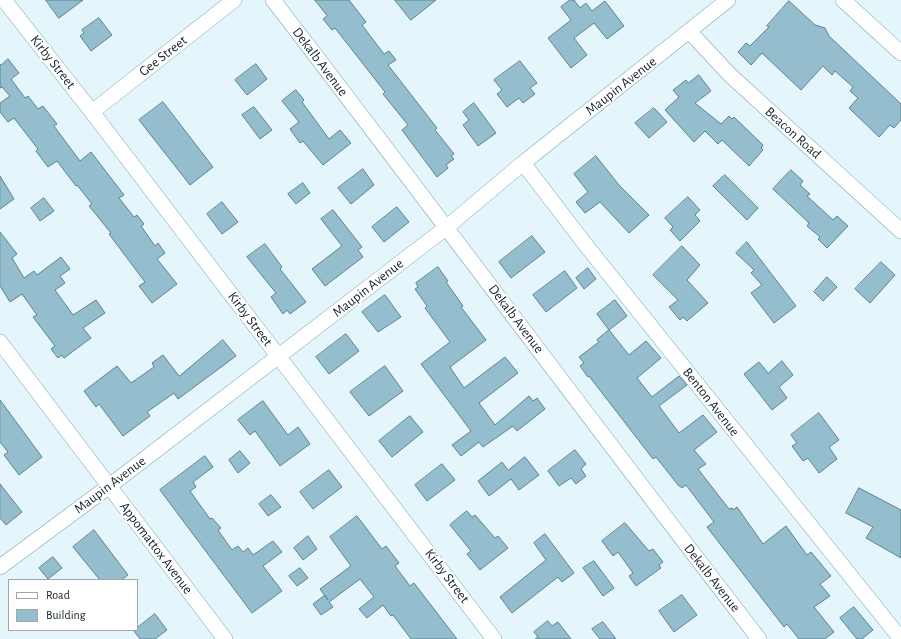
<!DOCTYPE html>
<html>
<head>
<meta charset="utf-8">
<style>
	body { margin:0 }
	#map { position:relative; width:901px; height:639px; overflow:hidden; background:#e5f5fc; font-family:"Alegreya Sans",sans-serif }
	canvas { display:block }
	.legend { position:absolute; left:8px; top:579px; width:130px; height:52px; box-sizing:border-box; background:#fff; border:1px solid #a1a7a9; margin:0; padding:5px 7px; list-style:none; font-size:12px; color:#132329 }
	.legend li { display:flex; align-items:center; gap:8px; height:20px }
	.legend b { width:20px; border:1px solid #a1a7a9 }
</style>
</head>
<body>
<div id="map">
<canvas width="901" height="639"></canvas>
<ul class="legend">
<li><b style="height:5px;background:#fff"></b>Road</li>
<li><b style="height:11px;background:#94becd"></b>Building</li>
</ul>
</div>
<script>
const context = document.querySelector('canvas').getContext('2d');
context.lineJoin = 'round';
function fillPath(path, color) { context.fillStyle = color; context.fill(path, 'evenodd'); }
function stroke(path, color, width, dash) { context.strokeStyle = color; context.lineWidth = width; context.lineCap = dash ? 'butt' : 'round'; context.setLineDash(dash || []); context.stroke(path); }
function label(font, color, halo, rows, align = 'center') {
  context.font = font + ' "Alegreya Sans",sans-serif'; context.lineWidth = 4; context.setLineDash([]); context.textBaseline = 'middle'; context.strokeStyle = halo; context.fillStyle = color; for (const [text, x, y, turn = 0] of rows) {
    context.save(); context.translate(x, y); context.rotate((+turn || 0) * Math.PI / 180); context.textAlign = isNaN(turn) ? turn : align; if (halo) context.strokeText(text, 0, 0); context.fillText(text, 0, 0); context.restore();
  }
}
const building = new Path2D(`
	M 46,0 L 83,0 L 59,18 Z
	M 315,0 L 349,0 L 366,22 L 362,25 L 384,54 L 389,51 L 396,60 L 388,65 L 437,128 L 435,130 L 454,154 L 451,156 L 454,159 L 446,165 L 448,168 L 437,177 L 402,130 L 408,125 L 383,94 L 385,92 L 335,28 L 332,30 L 323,19 L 327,16 Z
	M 395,0 L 436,0 L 411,20 Z
	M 570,0 L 574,0 L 580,8 L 586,3 L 592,11 L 605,1 L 624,26 L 607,39 L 594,23 L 574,38 L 587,55 L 571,68 L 548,38 L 571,20 L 561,7 Z
	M 789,1 L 815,25 L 825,28 L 829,36 L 901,104 L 901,120 L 894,128 L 890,125 L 879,137 L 849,108 L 858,98 L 850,91 L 853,87 L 835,71 L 832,75 L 823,66 L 801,90 L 762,53 L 751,65 L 738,52 L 746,43 L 750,46 L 769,27 L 767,26 Z
	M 99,18 L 112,35 L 91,51 L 80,36 L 84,33 L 82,30 Z
	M 8,59 L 19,73 L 11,79 L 25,98 L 28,96 L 38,109 L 43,106 L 57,124 L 54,126 L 80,161 L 91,152 L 124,195 L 119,198 L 134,217 L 137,215 L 144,224 L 141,226 L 155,246 L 158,243 L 165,253 L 157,259 L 177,284 L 152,303 L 139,286 L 145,282 L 109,234 L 111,233 L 89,206 L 92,204 L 77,185 L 76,186 L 57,161 L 48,167 L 36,151 L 38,149 L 14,118 L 8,122 L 0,112 L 0,103 L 10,96 L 2,87 L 0,88 L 0,64 L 1,65 Z
	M 520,61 L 537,83 L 530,88 L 535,94 L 523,103 L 519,98 L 507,107 L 497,94 L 502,90 L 494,80 Z
	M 256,64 L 267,79 L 247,95 L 235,80 Z
	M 699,75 L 711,91 L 695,103 L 721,124 L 729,116 L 732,119 L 734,117 L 763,145 L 761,148 L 763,150 L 749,166 L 722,140 L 718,144 L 705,131 L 694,142 L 665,110 L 679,97 L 673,90 L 686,80 L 688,83 Z
	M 296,90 L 304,100 L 302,102 L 329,139 L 340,130 L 351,143 L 323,165 L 303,141 L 300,143 L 290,129 L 299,122 L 282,101 Z
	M 163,102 L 213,167 L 190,185 L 139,120 Z
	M 474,103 L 496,133 L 478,146 L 463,125 L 469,120 L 463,112 Z
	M 254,107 L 272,130 L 260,139 L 242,115 Z
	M 654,108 L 667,122 L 649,138 L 635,123 Z
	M 596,156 L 619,185 L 649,215 L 629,233 L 600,202 L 585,213 L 576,202 L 588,192 L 574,174 Z
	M 363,169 L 374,185 L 351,204 L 338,188 Z
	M 791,170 L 803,181 L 800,185 L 810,194 L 807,196 L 833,220 L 837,216 L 848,226 L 827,248 L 818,239 L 820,237 L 807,226 L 809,223 L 773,189 Z
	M 725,175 L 758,208 L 747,220 L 713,186 Z
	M 0,176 L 14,199 L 0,209 Z
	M 303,183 L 310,193 L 296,204 L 288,194 Z
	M 688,197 L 700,210 L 695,215 L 700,221 L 680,241 L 670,230 L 673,227 L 665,218 Z
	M 44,198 L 54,211 L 40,221 L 31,208 Z
	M 222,202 L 238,222 L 222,234 L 207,214 Z
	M 397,207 L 409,222 L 384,242 L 372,227 Z
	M 333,210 L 362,247 L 358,250 L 363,257 L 325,286 L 312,269 L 342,246 L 321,219 Z
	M 0,232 L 17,254 L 12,258 L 24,278 L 34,271 L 37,275 L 61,257 L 70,269 L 60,276 L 65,283 L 55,290 L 73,315 L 96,300 L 105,313 L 83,328 L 91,338 L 64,358 L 62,355 L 58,358 L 51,349 L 55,346 L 33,317 L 37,315 L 22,294 L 10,302 L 0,286 Z
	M 532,236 L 545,252 L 511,278 L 499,262 Z
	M 747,242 L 796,306 L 774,323 L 751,293 L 762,285 L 751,273 L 754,270 L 736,253 Z
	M 265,244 L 282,267 L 280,269 L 306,302 L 290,314 L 287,310 L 283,314 L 271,297 L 276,293 L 247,257 Z
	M 682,246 L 700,265 L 687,280 L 708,303 L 687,321 L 683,317 L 680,320 L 669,307 L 678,300 L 653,275 Z
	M 881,262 L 895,275 L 870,303 L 855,289 Z
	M 438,267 L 448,281 L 446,282 L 463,306 L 461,307 L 486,340 L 450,367 L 464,388 L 505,357 L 518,373 L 479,403 L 495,425 L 529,396 L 533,401 L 537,398 L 545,409 L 517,431 L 513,426 L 483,447 L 479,442 L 461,456 L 452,445 L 471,431 L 421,364 L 450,342 L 425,308 L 427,306 L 415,289 L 418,287 L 416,283 Z
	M 588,268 L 596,279 L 584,289 L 576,278 Z
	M 565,271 L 577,288 L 546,312 L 533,295 Z
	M 827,277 L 837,287 L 823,301 L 814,292 Z
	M 385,295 L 401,317 L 378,332 L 362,312 Z
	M 615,300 L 627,316 L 609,330 L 597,314 Z
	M 609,330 L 629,355 L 646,341 L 661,358 L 637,378 L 652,397 L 679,376 L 687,385 L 659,406 L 679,433 L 703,415 L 717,432 L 694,450 L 706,464 L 698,469 L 729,509 L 732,508 L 733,510 L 737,507 L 763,544 L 786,526 L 807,555 L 811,552 L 831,576 L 820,584 L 830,596 L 814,607 L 834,632 L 825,639 L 799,639 L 787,624 L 784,627 L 707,527 L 714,522 L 686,485 L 682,488 L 678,485 L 656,457 L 653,459 L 589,376 L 588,377 L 580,366 L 584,363 L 579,357 L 599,342 L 597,340 Z
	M 346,334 L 359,351 L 329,374 L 316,357 Z
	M 223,340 L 236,356 L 178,399 L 174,393 L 147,412 L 150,416 L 123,436 L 99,404 L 96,407 L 84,391 L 117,366 L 131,383 L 154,367 L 152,363 L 163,355 L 179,376 Z
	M 782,361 L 793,375 L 779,387 L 787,398 L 772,410 L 744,374 L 759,362 L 768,373 Z
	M 385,366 L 403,391 L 369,416 L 350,392 Z
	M 0,400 L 42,457 L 19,475 L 4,455 L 8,452 L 0,442 Z
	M 263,401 L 288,435 L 298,427 L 310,444 L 280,466 L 255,431 L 250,435 L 238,420 Z
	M 819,413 L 839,440 L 829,447 L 837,459 L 819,473 L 808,458 L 803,461 L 792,446 L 797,443 L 791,435 Z
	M 410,416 L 423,432 L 392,457 L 379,441 Z
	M 575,450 L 586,464 L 581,469 L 586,476 L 576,484 L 571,478 L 559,486 L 548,471 Z
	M 240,451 L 250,463 L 238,473 L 229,460 Z
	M 205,456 L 213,467 L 193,482 L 196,487 L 190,491 L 210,519 L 212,518 L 221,528 L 218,530 L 232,550 L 238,546 L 243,552 L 248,548 L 253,555 L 273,541 L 282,552 L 263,566 L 282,591 L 252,613 L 160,490 Z
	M 525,457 L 539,475 L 519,490 L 511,479 L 489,496 L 478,481 L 502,462 L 508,470 Z
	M 442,464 L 455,480 L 427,501 L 415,485 Z
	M 329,470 L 342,487 L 313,509 L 300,492 Z
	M 0,484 L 22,512 L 6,525 L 0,518 Z
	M 859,488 L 901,510 L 901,558 L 866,538 L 873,527 L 846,513 Z
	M 271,495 L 281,507 L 268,516 L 259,504 Z
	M 467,511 L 472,517 L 475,515 L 495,538 L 498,536 L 508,548 L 480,570 L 467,554 L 471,551 L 450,525 Z
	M 357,516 L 382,549 L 386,546 L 399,563 L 395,566 L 410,586 L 414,583 L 457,639 L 411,639 L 393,615 L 391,616 L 383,605 L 367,618 L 359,609 L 374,597 L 360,579 L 329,602 L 333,607 L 321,615 L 313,604 L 325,595 L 328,600 L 320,589 L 351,566 L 330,537 Z
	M 625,523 L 649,551 L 653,549 L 663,562 L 659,565 L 661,568 L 636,586 L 629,576 L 633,573 L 618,552 L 613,556 L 602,541 Z
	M 94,530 L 128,575 L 121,580 L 100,580 L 73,547 Z
	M 545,534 L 574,573 L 562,582 L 558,577 L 512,613 L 500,597 L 546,560 L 534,543 Z
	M 308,536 L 317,549 L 303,560 L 294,548 Z
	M 53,557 L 62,568 L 48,579 L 39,568 Z
	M 594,561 L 614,588 L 603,596 L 583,568 Z
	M 300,568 L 308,578 L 297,586 L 289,576 Z
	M 682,595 L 697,615 L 674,632 L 659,611 Z
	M 854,607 L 873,630 L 862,639 L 857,639 L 840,618 Z
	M 155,614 L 167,630 L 155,639 L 140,639 L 134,631 L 137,630 L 137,628 Z
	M 548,621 L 552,626 L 558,622 L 571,639 L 535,639 L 538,637 L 534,632 Z
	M 603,622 L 616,639 L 600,639 L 592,629 Z`);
fillPath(building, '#94becd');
stroke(building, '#5b8391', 1);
const minor = new Path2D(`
	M 4,0 L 92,112 L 494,639
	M 273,0 C 436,212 595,427 759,639
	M 843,0 L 901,53
	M 689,31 L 730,75 L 901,231
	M 92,112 L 234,0
	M 523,163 L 585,244 L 901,639
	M 0,342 L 225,639
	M 0,567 L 108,487 L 447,227 L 523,163 L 728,0`);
stroke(minor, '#7ca5b4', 16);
stroke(minor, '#fff', 15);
label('14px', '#132329', '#fff', [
	["Gee Street",163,56,-38],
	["Kirby Street",53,62,52],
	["Dekalb Avenue",320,62,53],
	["Maupin Avenue",621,86,-38],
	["Beacon Road",793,133,42],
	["Maupin Avenue",368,288,-38],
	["Kirby Street",250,319,53],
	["Dekalb Avenue",516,319,53],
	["Benton Avenue",711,402,52],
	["Maupin Avenue",110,485,-37],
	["Appomattox Avenue",156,548,53],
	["Kirby Street",447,576,53],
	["Dekalb Avenue",712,578,52]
]);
</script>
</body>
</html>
